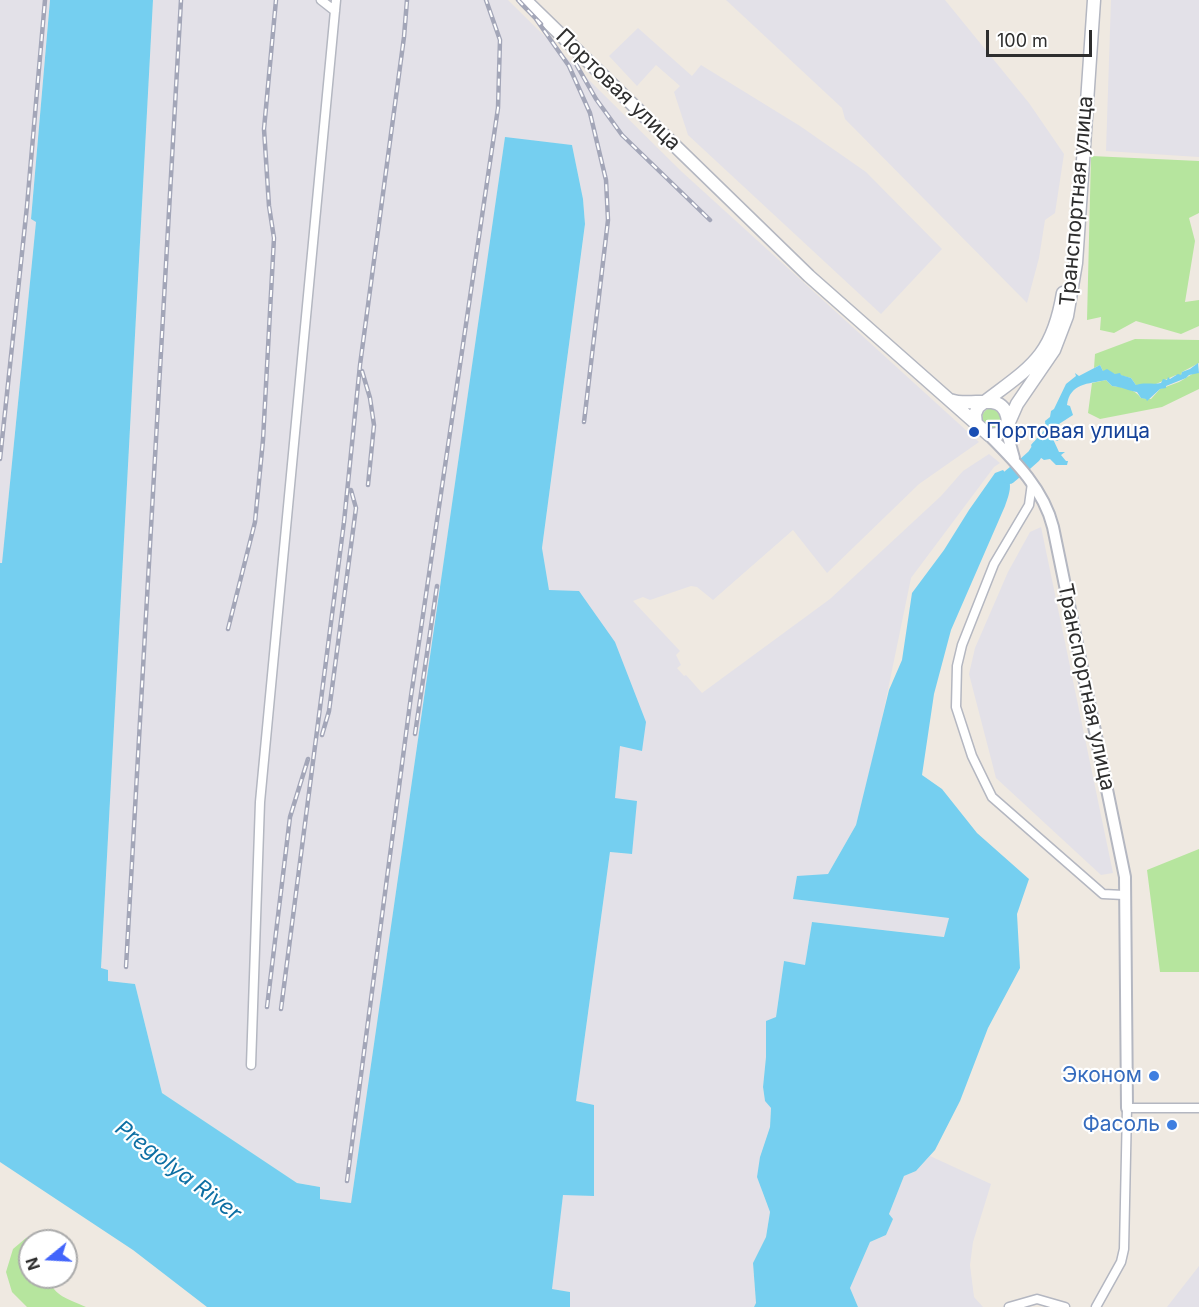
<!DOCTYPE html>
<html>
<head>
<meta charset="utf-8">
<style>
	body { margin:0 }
	#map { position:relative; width:1199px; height:1307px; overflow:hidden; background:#efe9e1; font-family:Inter,sans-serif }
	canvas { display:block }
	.north { position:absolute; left:18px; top:1229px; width:60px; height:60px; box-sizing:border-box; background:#fff; border:2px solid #ababab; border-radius:50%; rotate:252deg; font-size:16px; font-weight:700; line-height:24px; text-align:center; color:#2e2e2e }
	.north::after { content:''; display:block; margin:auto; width:21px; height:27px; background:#4264fb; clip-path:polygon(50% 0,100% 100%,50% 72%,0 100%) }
	.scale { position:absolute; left:986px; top:30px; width:106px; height:27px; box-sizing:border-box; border:3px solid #2e2e2e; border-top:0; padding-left:8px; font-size:18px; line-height:21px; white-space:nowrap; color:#2e2e2e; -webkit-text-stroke:4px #fff; paint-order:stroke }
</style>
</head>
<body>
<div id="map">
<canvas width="1199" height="1307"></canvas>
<div class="north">N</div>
<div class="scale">100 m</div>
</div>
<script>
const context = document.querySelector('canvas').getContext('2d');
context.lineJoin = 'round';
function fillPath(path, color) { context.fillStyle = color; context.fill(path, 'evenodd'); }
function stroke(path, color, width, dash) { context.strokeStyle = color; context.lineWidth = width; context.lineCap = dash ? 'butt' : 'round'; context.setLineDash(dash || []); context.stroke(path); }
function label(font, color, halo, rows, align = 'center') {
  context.font = font + ' Inter,sans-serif'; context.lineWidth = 4.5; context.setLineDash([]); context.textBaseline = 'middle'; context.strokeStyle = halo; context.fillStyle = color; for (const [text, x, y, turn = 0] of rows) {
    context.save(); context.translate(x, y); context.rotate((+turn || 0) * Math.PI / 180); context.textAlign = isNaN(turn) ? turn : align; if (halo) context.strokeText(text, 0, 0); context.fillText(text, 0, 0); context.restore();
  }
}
fillPath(new Path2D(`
	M 0,0 L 50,0 L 31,219 L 36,222 L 2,563 L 0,563 Z
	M 153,0 L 508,0 L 681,171 L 979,442 L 919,484 L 827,573 L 793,530 L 713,600 L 697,587 L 691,586 L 650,600 L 643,597 L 633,601 L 680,651 L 676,655 L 681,665 L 677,668 L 684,676 L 686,675 L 702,693 L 830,599 L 941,496 L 963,471 L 989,454 L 1000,463 L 994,467 L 911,578 L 878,738 L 856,825 L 828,874 L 793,899 L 949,918 L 945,937 L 812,922 L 805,966 L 784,961 L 776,1018 L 766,1057 L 763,1087 L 765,1101 L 771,1108 L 770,1127 L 760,1157 L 762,1191 L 770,1212 L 766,1237 L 753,1263 L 756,1303 L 754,1307 L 570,1307 L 570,1292 L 551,1289 L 563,1194 L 594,1196 L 594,1106 L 576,1101 L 610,852 L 632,854 L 615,798 L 620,745 L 549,590 L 542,548 L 585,225 L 583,199 L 572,145 L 505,138 L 351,1203 L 319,1199 L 320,1187 L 297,1183 L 162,1093 L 135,984 L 108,981 L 101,969 Z
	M 726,0 L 945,0 L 1029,103 L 1064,154 L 1055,213 L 1045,220 L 1039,258 L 1027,303 L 845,119 L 842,108 Z
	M 1111,0 L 1199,0 L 1199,157 L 1106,151 Z
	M 638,28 L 692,76 L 701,65 L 800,126 L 866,172 L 942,249 L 881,314 L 688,135 L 674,92 L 680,86 L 656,65 L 637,86 L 609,56 Z
	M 1041,527 L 1113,873 L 1101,875 L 996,778 L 969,674 L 975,648 L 1008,572 L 1030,532 Z
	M 930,1156 L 991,1184 L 973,1242 L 970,1265 L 974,1297 L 983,1307 L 858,1307 L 850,1288 L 870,1242 L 886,1235 L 893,1219 L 889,1214 L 904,1176 L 916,1171 Z
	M 1199,1266 L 1199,1307 L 1167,1307 Z`), '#e3e1e8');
fillPath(new Path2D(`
	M 1091,156 L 1199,161 L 1199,213 L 1189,218 L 1195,241 L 1185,302 L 1199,300 L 1199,326 L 1181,334 L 1136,321 L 1114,333 L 1100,330 L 1101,317 L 1087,320 Z
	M 1135,339 L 1199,340 L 1199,363 L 1182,372 L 1181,375 L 1176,375 L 1156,384 L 1136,385 L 1131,378 L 1103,371 L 1100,365 L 1094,368 L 1095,354 Z
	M 1194,373 L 1199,373 L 1199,389 L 1162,407 L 1100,419 L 1088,413 L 1092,383 L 1106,380 L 1112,386 C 1123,387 1135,389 1141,398 L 1151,399 L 1160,389 L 1179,382 Z
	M982 418a10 10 0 1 1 20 0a10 10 0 1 1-20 0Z
	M 1199,849 L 1199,972 L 1160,972 L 1147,870 Z
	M 39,1235 L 51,1241 L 30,1241 L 30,1277 L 47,1277 C 56,1298 67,1298 86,1307 L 27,1307 L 12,1292 L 6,1272 L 13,1249 L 26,1238 Z`), '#b6e59e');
fillPath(new Path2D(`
	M 50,0 L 153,0 L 101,968 L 108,970 L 108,981 L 135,984 L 162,1093 L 297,1183 L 320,1187 L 320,1199 L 351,1203 L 505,137 L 572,145 L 583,199 L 585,224 L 542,548 L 549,590 L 579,591 L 615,642 L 646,722 L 642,751 L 620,746 L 615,798 L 637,801 L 632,854 L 610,852 L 576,1101 L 594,1105 L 594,1196 L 563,1195 L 552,1289 L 570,1292 L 570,1307 L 207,1307 L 133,1250 L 0,1162 L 0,563 L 2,563 L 36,222 L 31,219 Z
	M 1198,363 L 1199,373 L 1189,375 L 1186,378 L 1166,386 L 1166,388 L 1160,389 L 1147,401 L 1146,399 L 1141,398 L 1137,392 C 1129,391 1122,387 1112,386 L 1106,380 C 1088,384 1070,383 1067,405 L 1070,406 L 1073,415 L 1059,424 L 1062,429 L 1058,431 L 1058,437 L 1062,438 L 1057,441 L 1053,439 L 1059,452 L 1065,452 L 1061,455 L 1066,461 L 1068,461 L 1067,465 L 1056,465 L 1050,459 L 1044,460 L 1034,453 L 1031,445 C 1038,437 1047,432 1045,421 L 1050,417 L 1051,411 L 1054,409 L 1066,384 L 1076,376 L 1075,373 L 1079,376 L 1100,365 L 1103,371 L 1107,369 L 1115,374 L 1120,373 L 1121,375 L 1131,378 L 1136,385 C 1145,382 1154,385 1161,383 L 1163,379 L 1167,380 L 1168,377 L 1170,379 L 1178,374 L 1181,375 L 1182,372 L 1190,369 Z
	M 1003,470 C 1014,482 1010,492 1005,506 L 951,630 L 934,694 L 922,775 L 942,789 L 977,833 L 1029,879 L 1017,914 L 1020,968 L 988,1028 L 960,1101 L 935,1150 L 916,1171 L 904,1176 L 889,1214 L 893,1219 L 886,1235 L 870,1242 L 850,1288 L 858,1307 L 754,1307 L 756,1303 L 753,1263 L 766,1237 L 770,1212 L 757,1177 L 760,1157 L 770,1127 L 771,1108 L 765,1101 L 763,1087 L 766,1057 L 766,1021 L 776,1017 L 784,961 L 805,965 L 812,922 L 944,937 L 949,918 L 793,899 L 797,876 L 828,874 L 856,825 L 889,690 L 902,660 L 912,593 L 944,550 L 969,510 L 995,473 Z`), '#75cff0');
stroke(new Path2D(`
	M 1025,464 L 1034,456 L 1044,440
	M 1009,477 L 1015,472`), '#75cff0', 14);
const minor = new Path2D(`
	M 321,0 L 335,11
	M 1032,483 L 1029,505 L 994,564 L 962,645 L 957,666 L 956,707 L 972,756 L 992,797 L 1103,894 L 1124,895
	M 251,1065 L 260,802 L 336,0
	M 1009,1307 L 1037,1299 L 1065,1307
	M 1096,1307 L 1121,1262 L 1124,1249 L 1127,1108 L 1199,1108`);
const tertiary = new Path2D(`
	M 1006,429 L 1014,458
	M 989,435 C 1016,462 1044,490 1053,527 L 1125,877 L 1127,1108`);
const secondary = new Path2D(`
	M 525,0 L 809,276 L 989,435 L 998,434 L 1006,429 L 1017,404 L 1054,350 L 1067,316 L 1076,263 L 1094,0
	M 950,400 C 973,409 1005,388 1008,422
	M 976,425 L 975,414 L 978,407 C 1028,368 1052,360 1063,293`);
stroke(minor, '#b4b7c1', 11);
stroke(tertiary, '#b4b7c1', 14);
stroke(secondary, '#b4b7c1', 15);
stroke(minor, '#fff', 8);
stroke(tertiary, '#fff', 10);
stroke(secondary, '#fff', 12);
const rail = new Path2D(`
	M 518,0 L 541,24
	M 536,19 L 569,66 L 590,113 L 606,180 L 608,220 L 584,422
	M 576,64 L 596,99 L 622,135 L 710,220
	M 362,371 L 370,398 L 374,425 L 368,485
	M 0,459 L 27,206 L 45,0
	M 228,629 L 255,522 L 263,440 L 274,238 L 269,206 L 264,129 L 276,0
	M 415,734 L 437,586
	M 322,735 L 329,711 L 356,508 L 351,490
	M 126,967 L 181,0
	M 267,1007 L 290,817 L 308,759
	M 281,1009 L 344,522 L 360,365 L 404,37 L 407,0
	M 347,1181 L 411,696 L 498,108 L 500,40 L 486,0`);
stroke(rail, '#a3a6b8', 4.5);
stroke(rail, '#fff', 2, [7]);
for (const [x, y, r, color] of [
	[974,432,6,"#1a4fb4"],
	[1154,1076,6,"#3f7fe0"],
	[1172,1125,6,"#3f7fe0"]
]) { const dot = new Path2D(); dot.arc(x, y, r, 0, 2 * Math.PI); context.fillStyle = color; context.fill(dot); stroke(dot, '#fff', 2); }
label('21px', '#2e2e2e', '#fff', [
	["Портовая улица",618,90,44],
	["Транспортная улица",1077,201,-85],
	["Транспортная улица",1086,687,78]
]);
label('21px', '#164399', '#fff', [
	["Портовая улица",986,432]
], 'left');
label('21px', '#366cbe', '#fff', [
	["Эконом",1142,1076],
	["Фасоль",1160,1125]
], 'right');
label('italic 22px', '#0d6fa3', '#fff', [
	["Pregolya River",178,1171,37]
]);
</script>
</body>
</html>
